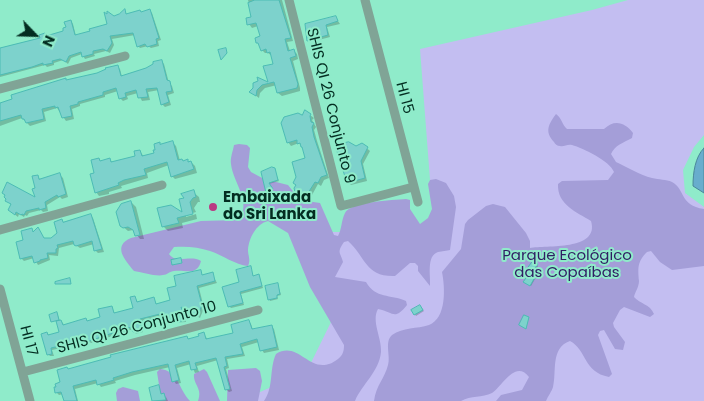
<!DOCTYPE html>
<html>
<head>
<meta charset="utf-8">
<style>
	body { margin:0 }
	#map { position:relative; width:704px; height:401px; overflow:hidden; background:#8febca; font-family:Poppins,sans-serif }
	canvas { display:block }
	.north { position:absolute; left:10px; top:10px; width:50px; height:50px; -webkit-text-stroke:4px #8febca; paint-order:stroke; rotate:114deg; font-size:14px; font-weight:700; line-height:20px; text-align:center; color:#032d21 }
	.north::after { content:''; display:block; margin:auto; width:18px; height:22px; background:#032d21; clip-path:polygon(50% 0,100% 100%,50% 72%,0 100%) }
</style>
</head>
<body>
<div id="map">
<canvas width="704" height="401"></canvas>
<div class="north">N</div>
</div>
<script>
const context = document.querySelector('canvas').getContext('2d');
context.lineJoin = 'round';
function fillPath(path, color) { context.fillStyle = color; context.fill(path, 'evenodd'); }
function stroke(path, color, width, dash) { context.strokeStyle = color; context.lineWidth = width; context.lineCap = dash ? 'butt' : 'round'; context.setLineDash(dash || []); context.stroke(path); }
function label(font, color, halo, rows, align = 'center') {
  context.font = font + ' Poppins,sans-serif'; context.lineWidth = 4; context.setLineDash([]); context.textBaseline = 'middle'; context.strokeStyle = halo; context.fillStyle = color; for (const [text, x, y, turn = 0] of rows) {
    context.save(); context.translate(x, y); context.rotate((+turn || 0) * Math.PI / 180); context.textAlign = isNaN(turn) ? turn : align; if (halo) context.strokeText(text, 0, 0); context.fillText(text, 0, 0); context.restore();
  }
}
fillPath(new Path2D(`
	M 628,0 L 704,0 L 704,135 L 694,147 L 683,170 L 685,193 L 704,207 L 704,401 L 240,401 L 307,371 L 331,322 L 314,232 L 434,232 L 420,49 L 592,10 Z`), '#c3bef1');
fillPath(new Path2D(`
	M 556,114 C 562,118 562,125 567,129 L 604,129 C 614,119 625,122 633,133 L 632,138 C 623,143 615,145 611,154 L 616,162 C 627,167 640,175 652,178 C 659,180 666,179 672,182 C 686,190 679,205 704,209 L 704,266 L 672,270 L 660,262 L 651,251 L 647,252 C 637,262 638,268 639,281 C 639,287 635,292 634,297 C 640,304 650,304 654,314 L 650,317 L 624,307 L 620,310 L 613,323 L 614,327 L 625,342 L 623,350 L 615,349 L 604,330 L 600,331 L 598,335 L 612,374 L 609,377 C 583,372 587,350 570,341 C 550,348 557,372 553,387 C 552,391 548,396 546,401 L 496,401 L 501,395 L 522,390 L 529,377 C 515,359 502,387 492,393 C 482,398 471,395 461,401 L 374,401 C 376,385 385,378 388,365 C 391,356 384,342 392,335 C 403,327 417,329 429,325 C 447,318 445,287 442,272 L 461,249 L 465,224 L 468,220 L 486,206 L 493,204 L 505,207 L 526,233 L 530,241 L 530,248 C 546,245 600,251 591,221 C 577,212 557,205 558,184 L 562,181 L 608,180 L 614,172 C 610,161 583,148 572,145 C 567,144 564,147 560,146 C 557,146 555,144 554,142 C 544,131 549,124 556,114 Z
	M 239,144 L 247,145 L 250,148 L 248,167 L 251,172 L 264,179 L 288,185 L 300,200 L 320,203 L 334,235 L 338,236 C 342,229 341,221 345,213 C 350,202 393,200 406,199 L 410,200 L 410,209 L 420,224 L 428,218 L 432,209 L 428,184 L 430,180 L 436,179 L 446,183 L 454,196 L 456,207 L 450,250 C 447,251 442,251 438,252 C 426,256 431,276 430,286 L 418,271 L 418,266 L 415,263 L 410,263 L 395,276 C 365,277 366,257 348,241 L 344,242 C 336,253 341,253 343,262 L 335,277 L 366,282 C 376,299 390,294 406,301 L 407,305 C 394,321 394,312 378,309 C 371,321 382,338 381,352 C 379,372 362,384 355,401 L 264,401 C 274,387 269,369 276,354 C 300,339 311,380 338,359 C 343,355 344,351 344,345 L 310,287 L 288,233 L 268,221 C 256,224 249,238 248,250 C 248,256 251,260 248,266 C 235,265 223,255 210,251 C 199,247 186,246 174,247 L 169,254 C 177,265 190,254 201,261 C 197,277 185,269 174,271 C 170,271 167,275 163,275 C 157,277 141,272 134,271 C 125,260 112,246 131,238 L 201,221 L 239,220 C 252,201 233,183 231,164 C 230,158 233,151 234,145 Z
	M 256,368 L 260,371 L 262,381 L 258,401 L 227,401 L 228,370 Z
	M 160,369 C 178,370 179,390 190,401 L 160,401 L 161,398 L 157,372 Z
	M 204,369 L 207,372 L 220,401 L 198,401 C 203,388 193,385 194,374 Z
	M 123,387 L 138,391 L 140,401 L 117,401 L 116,393 L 118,389 Z`), '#a49ed8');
const water = new Path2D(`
	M 704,148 L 704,193 L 693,186 C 693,173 695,157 704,148 Z`);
fillPath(water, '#68adcd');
stroke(water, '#4a8799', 1);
fillPath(new Path2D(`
	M 248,0 L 282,0 L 293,41 L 287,42 L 290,51 L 293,50 L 297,54 L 298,59 L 293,61 L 300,88 L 300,91 L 282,96 L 278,93 L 277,85 L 265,88 L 260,93 L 259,98 L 251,92 L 259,82 L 259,79 L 269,84 L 265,67 L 274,65 L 272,56 L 268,53 L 265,53 L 262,50 L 261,37 L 258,26 L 252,28 L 249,24 L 253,18 Z
	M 125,11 L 127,15 L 150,11 L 152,13 L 161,40 L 158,41 L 159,46 L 151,48 L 148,46 L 140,48 L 138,46 L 135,35 L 112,39 L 114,45 L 110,53 L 106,51 L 94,54 L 95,56 L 85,59 L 82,54 L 71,58 L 68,64 L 63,60 L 54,63 L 54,65 L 47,67 L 45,65 L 0,77 L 0,49 L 41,39 L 45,34 L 47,37 L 65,32 L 71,21 L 73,24 L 76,36 L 109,25 L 114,17 Z
	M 336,18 L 340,24 L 327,27 L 330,37 L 311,42 L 308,40 L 306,25 Z
	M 162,62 L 164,64 L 169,83 L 172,86 L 174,93 L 168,95 L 171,105 L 165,107 L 162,104 L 159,90 L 148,92 L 150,100 L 142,101 L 138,93 L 127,96 L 128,99 L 123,101 L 120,98 L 118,91 L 105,95 L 105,97 L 80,104 L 80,106 L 72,109 L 74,119 L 66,121 L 57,108 L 44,112 L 46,121 L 30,126 L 22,118 L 0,126 L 0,104 L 67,81 L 97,74 L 117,66 L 120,69 L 122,77 L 147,69 Z
	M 310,115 L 314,118 L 312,120 L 316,127 L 314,130 L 317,141 L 329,178 L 324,180 L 321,186 L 318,184 L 312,195 L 309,193 L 307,197 L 304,198 L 296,192 L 297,186 L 294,183 L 307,159 L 304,149 L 299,143 L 291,146 L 288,142 L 303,117 Z
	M 172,142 L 176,146 L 180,161 L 191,162 L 195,166 L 197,173 L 175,179 L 172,176 L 169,165 L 147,173 L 148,178 L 121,186 L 122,188 L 109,192 L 109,194 L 99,196 L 96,192 L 96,174 L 99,160 L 101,162 L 110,160 L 113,163 L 137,157 L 140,151 L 144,157 L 156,154 L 161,145 Z
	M 362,144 L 370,151 L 363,164 L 367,181 L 351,185 L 348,182 L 355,148 Z
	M 274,169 L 279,181 L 269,184 L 273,191 L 268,193 L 262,172 Z
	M 60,175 L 63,178 L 68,197 L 62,199 L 60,197 L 47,205 L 48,211 L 43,212 L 41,210 L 29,213 L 27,216 L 25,215 L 24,217 L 19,214 L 18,217 L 9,210 L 12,205 L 7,200 L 37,200 L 37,176 L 40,179 Z
	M 193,192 L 199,197 L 200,202 L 198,202 L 194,208 L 196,212 L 186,215 L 186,217 L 196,214 L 197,219 L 182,223 L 183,228 L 168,231 L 163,226 L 159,208 L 184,214 L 186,199 Z
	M 132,203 L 136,207 L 144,239 L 140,239 L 133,230 L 128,231 L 121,225 L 122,205 Z
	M 91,216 L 93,218 L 104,252 L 98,253 L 95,250 L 94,244 L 80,248 L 74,244 L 59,248 L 58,256 L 49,255 L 50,260 L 38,265 L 34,258 L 24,261 L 21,258 L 25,240 L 31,229 L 34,232 L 40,232 L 45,240 L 51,240 L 59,234 L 62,221 L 64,223 Z
	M 533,262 L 538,266 L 536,270 L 539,272 L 531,286 L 525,282 Z
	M 250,268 L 254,277 L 259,276 L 260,278 L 263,288 L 241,294 L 244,305 L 231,308 L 229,306 Z
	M 200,272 L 203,276 L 212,274 L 217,283 L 199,288 L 204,308 L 200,318 L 182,308 L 186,322 L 169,323 L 165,315 L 142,321 L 143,332 L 136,334 L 133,329 L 92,343 L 88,342 L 52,350 L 54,356 L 50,356 L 48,354 L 47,333 L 50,336 L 60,333 L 57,321 L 52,321 L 57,313 L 60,321 L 63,323 L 64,326 L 86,319 L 88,322 L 102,318 L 112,307 L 115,314 L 135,308 L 135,297 L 138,303 L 154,299 L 157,305 L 171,301 L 178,287 Z
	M 278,285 L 281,295 L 277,296 L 278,299 L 270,301 L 266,287 Z
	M 421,307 L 424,311 L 416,316 L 412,310 Z
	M 249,321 L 251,324 L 253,330 L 271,326 L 274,329 L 279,350 L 264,353 L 262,350 L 259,342 L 242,347 L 245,356 L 227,359 L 229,368 L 226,369 L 232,391 L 229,392 L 226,389 L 218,360 L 197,366 L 199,372 L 195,373 L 191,364 L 177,368 L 181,383 L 176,384 L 174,381 L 170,367 L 135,375 L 115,381 L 116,383 L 101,387 L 98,383 L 75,389 L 78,401 L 65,401 L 63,394 L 59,395 L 57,393 L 69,370 L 186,337 L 189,340 L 201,337 L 204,334 L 208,340 L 235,334 Z
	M 158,387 L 162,395 L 166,397 L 168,401 L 153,401 L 150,389 Z`), '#0003');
const building = new Path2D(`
	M 255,0 L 279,0 L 291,38 L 285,39 L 288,51 L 294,49 L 296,56 L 290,58 L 298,84 L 297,88 L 277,93 L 274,82 L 262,85 L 257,90 L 256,96 L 249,92 L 253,88 L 253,83 L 258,81 L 257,77 L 268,82 L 263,66 L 273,64 L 270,52 L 267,53 L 266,49 L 261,51 L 258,43 L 256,43 L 255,38 L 260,36 L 256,23 L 247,25 L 246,18 L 251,17 L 248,3 Z
	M 125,9 L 126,14 L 140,10 L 141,12 L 150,9 L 159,38 L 156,39 L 157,44 L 147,47 L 145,44 L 137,47 L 133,33 L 110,36 L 112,43 L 107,51 L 103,49 L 93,51 L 93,54 L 82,57 L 81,52 L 69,56 L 66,62 L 60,59 L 52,61 L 53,63 L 43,65 L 43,63 L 32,67 L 0,75 L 0,48 L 40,38 L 39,35 L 45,33 L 46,36 L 63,31 L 63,28 L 66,27 L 64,22 L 71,20 L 75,35 L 90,31 L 89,29 L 107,24 L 104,12 L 107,14 L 107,11 L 114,16 L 119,14 Z
	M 336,16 L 338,21 L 326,25 L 328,35 L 307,41 L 305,24 Z
	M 226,48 L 227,53 L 221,60 L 218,50 Z
	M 162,60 L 167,80 L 170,81 L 172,91 L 166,92 L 169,102 L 161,105 L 157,88 L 146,89 L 148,97 L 138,98 L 136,90 L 125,93 L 126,97 L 119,99 L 116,88 L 103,92 L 103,95 L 78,102 L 78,104 L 70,106 L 72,116 L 62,118 L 58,107 L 55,108 L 55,106 L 42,109 L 44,119 L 26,123 L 24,119 L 22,119 L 21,115 L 0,121 L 0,103 L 12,99 L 11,95 L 66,78 L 66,80 L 97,73 L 106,69 L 105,68 L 118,65 L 121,76 L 146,68 L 153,64 L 153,62 Z
	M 305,110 L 311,114 L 310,116 L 311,122 L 314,123 L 312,127 L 314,137 L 327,175 L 321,177 L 318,183 L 315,182 L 308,193 L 306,191 L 304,194 L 299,195 L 295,192 L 294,188 L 296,185 L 293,183 L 296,177 L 292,162 L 305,158 L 302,147 L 301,147 L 300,143 L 297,144 L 297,140 L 287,143 L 281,123 L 284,117 L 298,113 L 302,115 Z
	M 173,141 L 178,160 L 182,159 L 183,161 L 188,159 L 188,162 L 191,161 L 194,169 L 171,177 L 167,162 L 144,169 L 146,175 L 124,180 L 118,183 L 119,185 L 95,193 L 90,174 L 94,173 L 91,160 L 99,158 L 100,161 L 110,158 L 111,162 L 135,156 L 134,151 L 140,150 L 142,156 L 154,153 L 153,150 L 155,150 L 154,144 L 160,142 L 160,144 Z
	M 349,142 L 356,146 L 362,143 L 368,147 L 361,161 L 365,178 L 347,183 L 335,145 Z
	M 272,167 L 275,168 L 278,180 L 269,183 L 273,189 L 266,193 L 261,172 Z
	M 60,173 L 66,194 L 58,197 L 57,195 L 45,202 L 46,208 L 39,210 L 39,208 L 26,211 L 24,215 L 22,214 L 21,215 L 16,212 L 15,215 L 8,210 L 11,204 L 5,201 L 6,199 L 4,197 L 5,195 L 2,193 L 7,182 L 35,197 L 32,189 L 35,188 L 32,176 L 38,175 L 39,179 Z
	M 194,190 L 196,197 L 193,198 L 190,202 L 193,214 L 177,218 L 179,223 L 162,227 L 157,208 L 171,205 L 182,212 L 179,199 L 184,198 L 181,194 Z
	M 131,201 L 140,235 L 135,236 L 133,230 L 128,227 L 123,228 L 120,226 L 116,212 L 121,204 Z
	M 91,214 L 102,249 L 94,251 L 92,241 L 76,246 L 74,245 L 73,241 L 57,245 L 58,248 L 56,249 L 56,253 L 47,253 L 48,258 L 40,260 L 40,261 L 34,263 L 32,256 L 20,259 L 16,242 L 23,240 L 21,231 L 32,228 L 33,232 L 38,227 L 44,238 L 51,238 L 57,233 L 54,222 L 62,219 L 63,222 Z
	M 181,258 L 182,263 L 172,265 L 171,260 Z
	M 533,261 L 538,264 L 535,268 L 539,270 L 530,286 L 523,282 L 526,278 L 522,276 Z
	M 251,266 L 253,276 L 259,274 L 262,286 L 240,292 L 243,303 L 228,307 L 222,287 L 239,282 L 236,270 Z
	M 201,270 L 202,275 L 213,272 L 215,281 L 197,286 L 202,305 L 197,317 L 181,307 L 185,320 L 178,322 L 177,320 L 168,322 L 168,320 L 166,321 L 164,313 L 140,319 L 141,330 L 133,332 L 131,327 L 89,341 L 87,342 L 86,340 L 51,348 L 52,354 L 47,355 L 41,334 L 47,332 L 48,335 L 59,332 L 56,321 L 61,320 L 63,325 L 86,318 L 87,321 L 100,317 L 98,309 L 112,306 L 114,313 L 133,308 L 130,297 L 135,296 L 137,302 L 154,297 L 156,304 L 170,300 L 167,288 L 176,286 L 174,276 Z
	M 70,278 L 71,284 L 55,284 L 55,282 Z
	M 278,283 L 280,294 L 277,295 L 277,298 L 268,300 L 265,286 Z
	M 420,305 L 423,310 L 414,315 L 411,310 Z
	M 57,312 L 59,320 L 51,322 L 49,315 Z
	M 524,315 L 529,317 L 526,329 L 519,325 Z
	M 249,320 L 252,329 L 272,325 L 277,347 L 260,351 L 257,339 L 240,344 L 243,354 L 225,357 L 227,366 L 224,367 L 230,389 L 225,390 L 216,358 L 195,363 L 197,369 L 191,370 L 189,361 L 175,365 L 179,380 L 172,382 L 168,364 L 132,372 L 113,378 L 114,380 L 97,385 L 96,380 L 73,386 L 77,401 L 64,401 L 61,392 L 55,393 L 54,387 L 56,387 L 55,384 L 60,382 L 57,370 L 67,367 L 68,369 L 111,357 L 110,355 L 187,336 L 188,339 L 199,336 L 198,334 L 204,332 L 206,339 L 233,333 L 231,325 Z
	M 159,385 L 161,394 L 164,393 L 166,400 L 152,401 L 149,388 Z`);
fillPath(building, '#7dd2cc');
stroke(building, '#4cbbb4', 1);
stroke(new Path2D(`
	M 289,0 L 341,206 L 413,187
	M 365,0 L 418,202
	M 0,89 L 125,56
	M 0,230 L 162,185
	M 0,289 L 30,401
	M 23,372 L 258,310`), '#80a496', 9);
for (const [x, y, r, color] of [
	[213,207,5,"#ba3983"]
]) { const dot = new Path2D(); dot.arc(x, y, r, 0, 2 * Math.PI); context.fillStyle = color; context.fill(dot); stroke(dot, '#8febca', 2); }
label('15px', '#032d21', '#8febca', [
	["HI 15",404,98,75],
	["SHIS QI 26 Conjunto 9",330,106,76],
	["SHIS QI 26 Conjunto 10",137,328,-15],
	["HI 17",28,341,75]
]);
label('bold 15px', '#032d21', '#8febca', [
	["Embaixada",223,198],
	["do Sri Lanka",223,215]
], 'left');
label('15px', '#301f63', '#8febca', [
	["Parque Ecológico",567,256],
	["das Copaíbas",567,273]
]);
</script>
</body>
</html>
